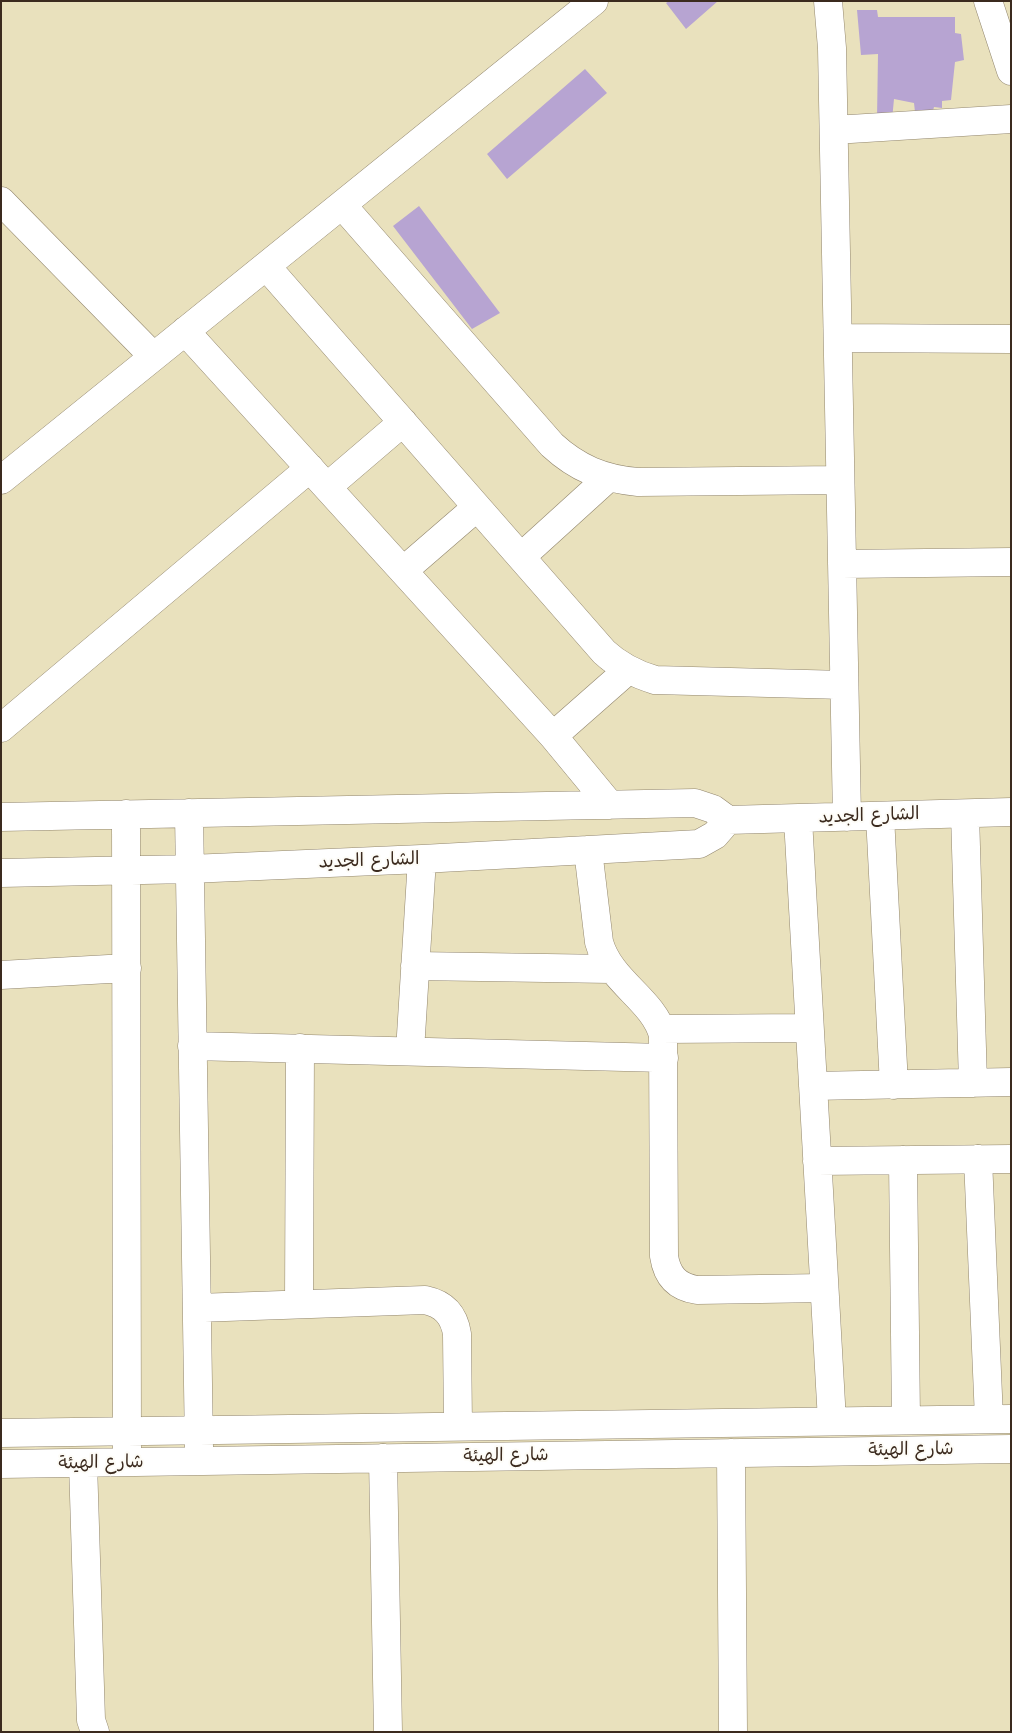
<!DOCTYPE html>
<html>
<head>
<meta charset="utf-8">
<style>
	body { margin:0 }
	#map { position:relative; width:1012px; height:1733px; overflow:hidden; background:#e9e1bd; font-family:"Shantell Sans",sans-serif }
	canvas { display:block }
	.frame { position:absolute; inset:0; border:2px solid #3b2a1e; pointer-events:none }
</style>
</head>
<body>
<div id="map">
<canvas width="1012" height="1733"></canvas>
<div class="frame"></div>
</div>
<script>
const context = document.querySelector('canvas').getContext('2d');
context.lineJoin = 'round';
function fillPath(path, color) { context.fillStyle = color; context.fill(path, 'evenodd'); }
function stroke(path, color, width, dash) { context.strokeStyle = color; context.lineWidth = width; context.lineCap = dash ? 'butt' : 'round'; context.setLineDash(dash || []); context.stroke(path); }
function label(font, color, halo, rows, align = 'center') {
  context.font = font + ' "Shantell Sans","Playpen Sans Arabic",sans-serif'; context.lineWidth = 4; context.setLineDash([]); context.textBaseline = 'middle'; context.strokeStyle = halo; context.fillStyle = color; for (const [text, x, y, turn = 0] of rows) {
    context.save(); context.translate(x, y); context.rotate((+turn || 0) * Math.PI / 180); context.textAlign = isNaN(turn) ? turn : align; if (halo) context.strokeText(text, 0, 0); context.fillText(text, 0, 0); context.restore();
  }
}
fillPath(new Path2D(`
	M 669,1 L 718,1 L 686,29 L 666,3 Z
	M 857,10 L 877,10 L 878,17 L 955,17 L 955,33 L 961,34 L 964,60 L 955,62 L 951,100 L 942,101 L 942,108 L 934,107 L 933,111 L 915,112 L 914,103 L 894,99 L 892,120 L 877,119 L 878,54 L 861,55 Z
	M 585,69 L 607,93 L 507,179 L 487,154 Z
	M 419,206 L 500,313 L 472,329 L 393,226 Z`), '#b7a4d2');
const minor = new Path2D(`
	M 828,1 L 832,48 L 847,817
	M 988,1 L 1011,71
	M 834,130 L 1011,119
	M 1,201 L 153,356
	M 342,205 L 552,445 C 577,468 603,479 638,482 L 840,480
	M 266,266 L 604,652 C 619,666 635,674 655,680 L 844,685
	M 185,331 L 553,736 L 610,805
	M 838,338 L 1011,339
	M 1,480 L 594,1
	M 327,487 L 403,422
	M 521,557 L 608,478
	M 842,564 L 1011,562
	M 403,571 L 477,507
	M 1,728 L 310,468
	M 553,736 L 628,670
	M 189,813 L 199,1447
	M 126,814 L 127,1448
	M 965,814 L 973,1083
	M 880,816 L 894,1085
	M 1,817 L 695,803 L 713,809 L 728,820 L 1011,812
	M 798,819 L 832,1421
	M 588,850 L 599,942 C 610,982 653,999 663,1035 L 664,1256 C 667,1276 677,1287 697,1290 L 824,1288
	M 1,873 L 190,869 L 422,859 L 699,844 L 715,835 L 728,820
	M 415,966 L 611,969
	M 1,975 L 127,968
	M 661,1029 L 809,1028
	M 192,1046 L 664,1058
	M 410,1051 L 422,859
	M 813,1086 L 1011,1082
	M 978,1159 L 989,1419
	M 903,1160 L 906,1420
	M 817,1161 L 1011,1159
	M 299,1304 L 300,1048
	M 197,1308 L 425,1300 C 444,1304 454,1315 457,1334 L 458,1426
	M 1,1433 L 1011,1419
	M 731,1453 L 733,1732
	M 383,1458 L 388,1732
	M 83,1463 L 91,1720 L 95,1732
	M 1,1464 L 1011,1449`);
stroke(minor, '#92866e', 29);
stroke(minor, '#fff', 28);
label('18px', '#3b2a1e', '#fdfcf7', [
	["الشارع الجديد",869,816,-2],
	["الشارع الجديد",369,861,-2],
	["شارع الهيئة",911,1450,-1],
	["شارع الهيئة",506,1456,-1],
	["شارع الهيئة",101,1463,-1]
]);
</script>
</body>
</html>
